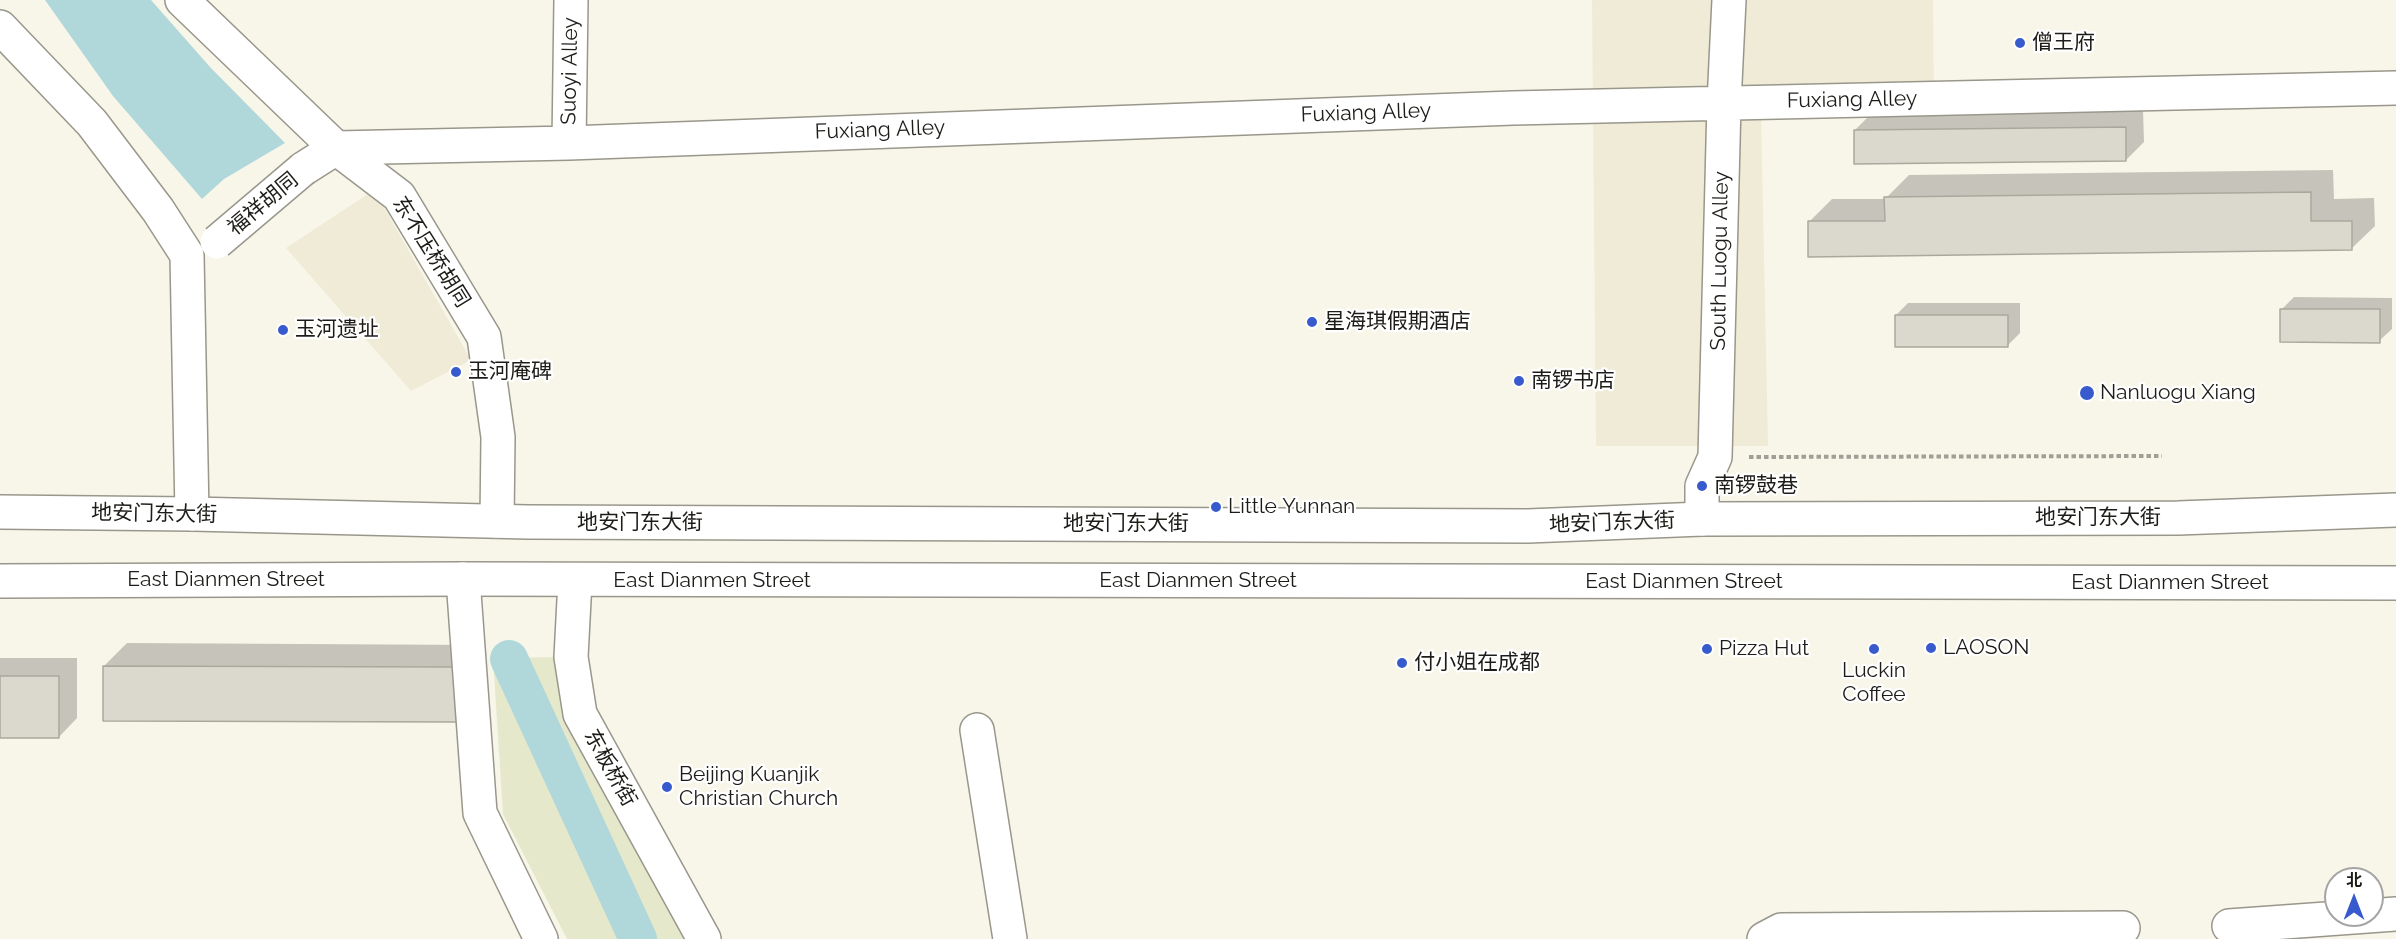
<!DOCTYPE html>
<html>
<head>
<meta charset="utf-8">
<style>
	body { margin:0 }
	#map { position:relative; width:2396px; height:939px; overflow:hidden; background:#f8f6e9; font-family:Raleway,"Noto Sans SC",sans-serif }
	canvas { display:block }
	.north { position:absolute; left:2324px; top:867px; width:60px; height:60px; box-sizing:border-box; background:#fff; border:2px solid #a5a4a3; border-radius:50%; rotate:0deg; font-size:16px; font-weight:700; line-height:24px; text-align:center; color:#1d1c18 }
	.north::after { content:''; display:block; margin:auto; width:21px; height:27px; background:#375bcc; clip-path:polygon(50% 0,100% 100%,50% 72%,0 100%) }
</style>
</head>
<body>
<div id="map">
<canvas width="2396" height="939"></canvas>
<div class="north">北</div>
</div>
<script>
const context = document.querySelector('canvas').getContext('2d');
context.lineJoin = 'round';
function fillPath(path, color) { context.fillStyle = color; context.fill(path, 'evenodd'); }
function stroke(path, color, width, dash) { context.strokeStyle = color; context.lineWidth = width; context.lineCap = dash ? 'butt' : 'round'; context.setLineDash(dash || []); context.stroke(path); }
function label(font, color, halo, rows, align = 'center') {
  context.font = font + ' Raleway,"Noto Sans SC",sans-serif'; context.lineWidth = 4.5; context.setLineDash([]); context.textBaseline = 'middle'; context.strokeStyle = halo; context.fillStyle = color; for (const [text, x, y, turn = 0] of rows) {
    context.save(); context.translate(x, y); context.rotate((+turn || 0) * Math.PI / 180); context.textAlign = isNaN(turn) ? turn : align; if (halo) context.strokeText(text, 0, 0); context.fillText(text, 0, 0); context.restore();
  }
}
fillPath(new Path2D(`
	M 1592,0 L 1933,0 L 1934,113 L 1761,114 L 1768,446 L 1596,446 Z
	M 374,190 L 471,360 L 411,391 L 286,248 Z`), '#efebd7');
fillPath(new Path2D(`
	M 562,657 L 690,939 L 567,939 L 503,814 L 493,658 Z`), '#e6e8cb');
fillPath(new Path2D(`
	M 45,0 L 151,0 L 210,67 L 285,143 L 224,179 L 202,199 L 113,96 Z`), '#b0d7d9');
fillPath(new Path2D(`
	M 2143,110 L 2144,142 L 2126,160 L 1855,130 L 1873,112 Z
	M 2333,170 L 2334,199 L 2374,198 L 2375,226 L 2352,248 L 1809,222 L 1832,199 L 1885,199 L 1909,175 Z
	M 2294,297 L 2392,298 L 2392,329 L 2379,341 L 2282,309 Z
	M 1908,303 L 2020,303 L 2020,333 L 2008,345 L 1896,315 Z
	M 127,643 L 481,645 L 481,698 L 104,666 Z
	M 0,658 L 77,658 L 77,718 L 59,737 L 0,737 Z`), '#0003');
stroke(new Path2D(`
	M 509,659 L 638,939`), '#b0d7d9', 38);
const building = new Path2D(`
	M 2126,127 L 2126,161 L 1854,164 L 1854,130 Z
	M 2311,192 L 2311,221 L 2352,221 L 2352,250 L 1808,257 L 1808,221 L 1885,221 L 1884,197 Z
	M 2280,309 L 2380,309 L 2380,343 L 2280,342 Z
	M 1895,315 L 2008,315 L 2008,347 L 1895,347 Z
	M 103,666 L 459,667 L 459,722 L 103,721 Z
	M 0,676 L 59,676 L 59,738 L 0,738 Z`);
fillPath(building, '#dbd9cd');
stroke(building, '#aaa89c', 1.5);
const minor = new Path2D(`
	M 182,0 L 336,148 L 399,196 L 484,337 L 498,437 L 497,521
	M 0,27 L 92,123 L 158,210 L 187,255 L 192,514
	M 569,143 L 571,0
	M 303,169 L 336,148 L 569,143 L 1513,108 L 2396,88
	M 1702,519 L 1702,486 L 1715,457 L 1724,103 L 1729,0
	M 463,579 L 480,813 L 541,939
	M 575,581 L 571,657 L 580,714 L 704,939
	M 977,730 L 1010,939
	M 2229,926 L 2396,914
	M 1764,939 L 1781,930 L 2123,928`);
const major = new Path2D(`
	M 0,512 L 192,514 L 528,522 L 1528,526 L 1702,519 L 2178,518 L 2396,510
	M 0,581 L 463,579 L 2396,583`);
stroke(minor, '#99978b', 36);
stroke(major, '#99978b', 36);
stroke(new Path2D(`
	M 1749,457 L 2162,456`), '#a09e95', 4, [4.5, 3]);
stroke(minor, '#fff', 33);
stroke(major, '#fff', 33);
const minorBridge = new Path2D(`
	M 217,242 L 303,169`);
stroke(minorBridge, '#99978b', 36, []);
stroke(minorBridge, '#fff', 33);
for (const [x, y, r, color] of [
	[2020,43,6,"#375bcc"],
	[1312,322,6,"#375bcc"],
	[283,330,6,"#375bcc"],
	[456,372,6,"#375bcc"],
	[1519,381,6,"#375bcc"],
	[2087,393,8,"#375bcc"],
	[1702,486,6,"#375bcc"],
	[1216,507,6,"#375bcc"],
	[1931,648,6,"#375bcc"],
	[1707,649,6,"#375bcc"],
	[1874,649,6,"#375bcc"],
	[1402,663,6,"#375bcc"],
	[667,787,6,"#375bcc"]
]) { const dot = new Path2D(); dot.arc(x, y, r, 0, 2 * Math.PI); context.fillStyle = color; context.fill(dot); stroke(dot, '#fff', 2); }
label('21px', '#1d1c18', '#fff', [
	["僧王府",2032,43],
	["星海琪假期酒店",1324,322],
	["玉河遗址",295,330],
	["玉河庵碑",468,372],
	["南锣书店",1531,381],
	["Nanluogu Xiang",2100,393],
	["南锣鼓巷",1714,486],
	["Little Yunnan",1228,507],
	["LAOSON",1943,648],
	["Pizza Hut",1719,649],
	["付小姐在成都",1414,663],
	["Luckin",1874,671,"center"],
	["Coffee",1874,695,"center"],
	["Beijing Kuanjik",679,775],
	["Christian Church",679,799]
], 'left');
label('21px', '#1d1c18', '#fff', [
	["Suoyi Alley",570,71,-89],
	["Fuxiang Alley",1852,100,-1],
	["Fuxiang Alley",1366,113,-2],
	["Fuxiang Alley",880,130,-2],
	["福祥胡同",263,204,-40],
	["东不压桥胡同",431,252,58],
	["South Luogu Alley",1720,261,-89],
	["地安门东大街",154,514,1],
	["地安门东大街",2098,518],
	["地安门东大街",640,523],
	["地安门东大街",1612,523,-2],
	["地安门东大街",1126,524],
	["East Dianmen Street",226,580],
	["East Dianmen Street",712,581],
	["East Dianmen Street",1198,581],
	["East Dianmen Street",1684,582],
	["East Dianmen Street",2170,583],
	["东板桥街",610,768,61]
]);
</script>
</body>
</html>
